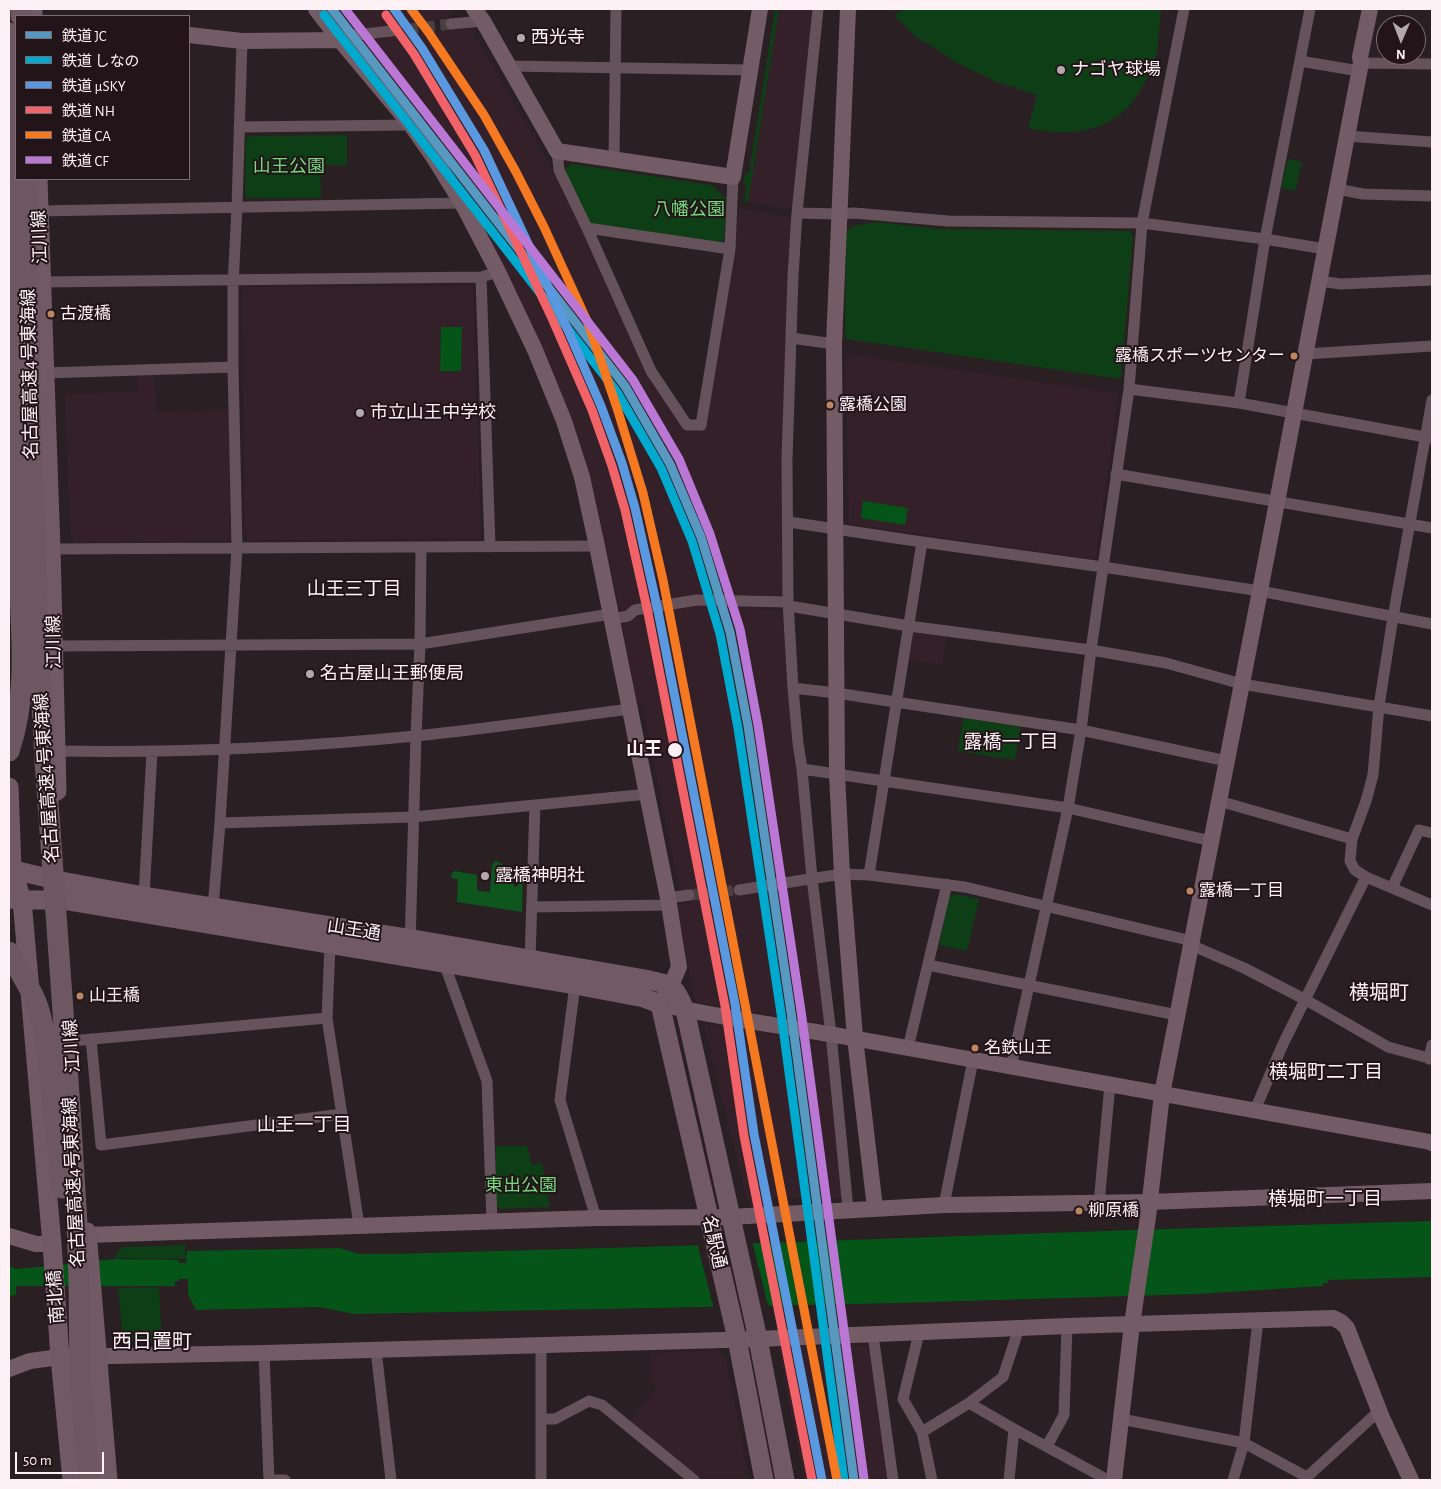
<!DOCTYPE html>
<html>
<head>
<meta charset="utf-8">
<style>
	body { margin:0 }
	#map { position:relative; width:1441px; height:1489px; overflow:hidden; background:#2a2024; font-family:"Alegreya Sans","Noto Sans JP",sans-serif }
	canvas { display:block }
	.frame { position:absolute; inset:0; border:10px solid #fdf1f5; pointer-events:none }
	.legend { position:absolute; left:15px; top:15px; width:175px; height:165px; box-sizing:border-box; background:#23141a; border:1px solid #7a6c72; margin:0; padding:6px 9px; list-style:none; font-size:15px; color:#fdf1f5 }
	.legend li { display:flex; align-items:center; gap:10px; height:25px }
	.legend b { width:25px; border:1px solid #7a6c72 }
	.north { position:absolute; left:1376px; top:15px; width:50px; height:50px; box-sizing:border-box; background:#23141a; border:1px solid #7a6c72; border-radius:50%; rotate:181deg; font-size:14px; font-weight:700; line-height:20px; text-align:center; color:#fdf1f5 }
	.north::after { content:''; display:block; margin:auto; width:18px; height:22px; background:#b3a8ac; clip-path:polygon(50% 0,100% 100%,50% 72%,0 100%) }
	.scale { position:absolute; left:15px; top:1452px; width:89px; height:22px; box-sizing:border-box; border:2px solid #fdf1f5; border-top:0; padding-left:6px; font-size:15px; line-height:18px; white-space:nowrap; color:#fdf1f5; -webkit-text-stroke:4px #23141a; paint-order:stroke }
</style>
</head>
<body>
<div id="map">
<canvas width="1441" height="1489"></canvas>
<div class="frame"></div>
<ul class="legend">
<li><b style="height:6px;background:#5899c1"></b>鉄道 JC</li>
<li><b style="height:6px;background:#00a9ce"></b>鉄道 しなの</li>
<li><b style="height:6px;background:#5a99e0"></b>鉄道 μSKY</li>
<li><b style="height:6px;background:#f16369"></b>鉄道 NH</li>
<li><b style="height:6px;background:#f47921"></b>鉄道 CA</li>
<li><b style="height:6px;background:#ba77d6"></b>鉄道 CF</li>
</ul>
<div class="north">N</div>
<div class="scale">50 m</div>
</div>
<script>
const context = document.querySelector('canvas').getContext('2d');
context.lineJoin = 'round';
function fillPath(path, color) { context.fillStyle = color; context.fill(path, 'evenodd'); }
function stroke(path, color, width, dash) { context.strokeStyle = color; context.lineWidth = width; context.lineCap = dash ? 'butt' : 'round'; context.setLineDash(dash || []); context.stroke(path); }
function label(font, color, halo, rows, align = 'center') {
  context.font = font + ' "Alegreya Sans","Noto Sans JP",sans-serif'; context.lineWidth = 4; context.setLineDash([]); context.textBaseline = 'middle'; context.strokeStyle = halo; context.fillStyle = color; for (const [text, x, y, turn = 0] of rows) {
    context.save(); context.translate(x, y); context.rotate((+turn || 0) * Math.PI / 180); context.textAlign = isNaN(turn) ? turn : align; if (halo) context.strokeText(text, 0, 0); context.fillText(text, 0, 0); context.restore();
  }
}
fillPath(new Path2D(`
	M 326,9 L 450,9 L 451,11 L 447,19 L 387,24 L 379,30 L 344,32 Z
	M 775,9 L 814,9 L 793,209 L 744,201 L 747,185 L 743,184 L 745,173 L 749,174 Z
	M 471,29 L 551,167 L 686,429 L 704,430 L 739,208 L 792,217 L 784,595 L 748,598 L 684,598 L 622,611 L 615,608 L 615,598 L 617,596 L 600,519 L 585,462 L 559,389 L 512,283 L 473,208 L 439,152 L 400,98 L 349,41 L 390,35 Z
	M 473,286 L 481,535 L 479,538 L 248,540 L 245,535 L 242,291 L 245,287 Z
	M 848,354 L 1116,393 L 1118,398 L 1096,556 L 1093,559 L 849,524 L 845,358 Z
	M 138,375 L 155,375 L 156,412 L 229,410 L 230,537 L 225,541 L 75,542 L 70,536 L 65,394 L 139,391 Z
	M 704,604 L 751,605 L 761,610 L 783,610 L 806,873 L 827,1025 L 695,1002 L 677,905 L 691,903 L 689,895 L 680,894 L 642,703 L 637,703 L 622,625 L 624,621 L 687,606 Z
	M 916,630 L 947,635 L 942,665 L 909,660 L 913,633 Z
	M 707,1023 L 826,1043 L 844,1198 L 757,1198 L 747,1200 L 704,1025 Z
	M 868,1345 L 892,1480 L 804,1480 L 778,1348 Z
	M 717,1350 L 726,1359 L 749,1480 L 697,1480 L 628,1423 L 658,1387 L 651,1382 L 651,1353 Z`), '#342028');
fillPath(new Path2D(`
	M 775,9 L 779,9 L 748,202 L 744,201 L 747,185 L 743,184 L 745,173 L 749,174 Z
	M 905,9 L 1161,9 C 1159,27 1159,49 1153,66 C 1151,74 1146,80 1142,87 C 1139,92 1136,98 1132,103 C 1104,135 1066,136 1028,128 L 1037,95 L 997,82 L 957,63 L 927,43 L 917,38 L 894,15 Z
	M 347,135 L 347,165 L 320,165 L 321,198 L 247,198 L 245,194 L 246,139 L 250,136 Z
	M 1288,159 L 1302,162 L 1295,191 L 1281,188 Z
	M 572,164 L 711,185 L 726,198 L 724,239 L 719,244 L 588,223 L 563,170 Z
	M 876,222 L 939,229 L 1130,231 L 1133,237 L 1121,377 L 1120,379 L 847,339 L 845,336 L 846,231 L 854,226 Z
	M 963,718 L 1020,727 L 1015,760 L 958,751 Z
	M 956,894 L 979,899 L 967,951 L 939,945 L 949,896 Z
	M 496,1146 L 527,1146 L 532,1165 L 542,1163 L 550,1207 L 500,1209 L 496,1205 Z
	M 186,1245 L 185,1259 L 114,1258 L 122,1247 Z
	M 159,1287 L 162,1341 L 130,1342 L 123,1337 L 118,1288 Z`), '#0d3e15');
fillPath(new Path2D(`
	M 496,861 C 511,867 507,877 515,887 L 518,886 L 519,875 L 520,873 L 523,874 L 522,912 L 457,902 L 458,879 L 451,878 L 452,873 L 455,871 L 477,875 L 477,889 L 479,891 L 490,892 L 492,866 L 494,862 Z`), '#0d571e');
fillPath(new Path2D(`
	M 441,327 L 462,327 L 461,371 L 440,371 Z
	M 863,501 L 908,508 L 905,525 L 861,518 Z
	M 1432,1221 L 1432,1277 L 1329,1280 L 1328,1283 L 1323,1283 L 1323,1286 L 1197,1294 L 898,1303 L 354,1314 L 320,1307 L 196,1310 L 188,1294 L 188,1279 L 179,1279 L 179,1281 L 175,1281 L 175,1286 L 16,1286 L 16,1295 L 10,1296 L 9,1330 L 9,1266 L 16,1269 L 28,1268 L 115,1259 L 178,1260 L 179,1263 L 186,1263 L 187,1251 L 340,1248 L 359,1254 L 392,1254 L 677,1246 L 1135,1230 Z`), '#045517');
fillPath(new Path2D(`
	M 752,1241 L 769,1309 L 714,1310 L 697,1243 Z`), '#2a2024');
stroke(new Path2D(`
	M 391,31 L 451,24
	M 689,895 L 739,890`), '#4a3f43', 11, [11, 5.5]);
stroke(new Path2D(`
	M 818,9 L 797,213 L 793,276 L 787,459 L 788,602 L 793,688 L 798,743 L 802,769 L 812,878 L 831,1034 L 848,1209
	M 451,24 L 483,21
	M 337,37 L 391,31
	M 1300,61 L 1359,71
	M 1361,63 L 1432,64
	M 508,66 L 751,70
	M 239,127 L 411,125
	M 1346,136 L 1432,142
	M 557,151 L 559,170 L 587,228 L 651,371 L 687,425 L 701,425 L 730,249 L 733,177
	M 614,160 L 616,9
	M 1337,189 L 1363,194 L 1432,196
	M 39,211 L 462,203
	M 797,213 L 839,214 L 854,213 L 948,221 L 1142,223 L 1265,239 L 1325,249
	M 587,228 L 730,249
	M 481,277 L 490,547
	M 1319,281 L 1341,284 L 1432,280
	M 41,282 L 481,277 L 498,272
	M 791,338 L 834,344
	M 1305,354 L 1432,346
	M 45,373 L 233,367
	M 1129,389 L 1239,403 L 1431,438
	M 1239,403 L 1265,239 L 1310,9
	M 1116,474 L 1432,528
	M 789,522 L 922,542 L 1103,567 L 1260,591 L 1432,624
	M 51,549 L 597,546
	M 789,606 L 909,626 L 1091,650 L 1166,663 L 1242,684 L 1432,716
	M 612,619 L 628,616 L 635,610 L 697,600 L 788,602
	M 54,646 L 420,644 L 611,614
	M 793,688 L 836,693 L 1081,730 L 1227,761
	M 55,751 C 175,753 296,748 415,736 C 487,729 559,718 630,709
	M 802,769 L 1068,808 L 1211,841
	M 1219,801 L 1352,839 L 1350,861 L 1355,870 L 1366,877 L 1432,905
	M 220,823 L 413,817 L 648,794
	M 1352,839 L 1366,801 L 1373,775 L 1379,706 L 1393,617 L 1432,400
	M 869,875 L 922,542
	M 1392,888 L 1419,830 L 1432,833
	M 739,890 L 842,874 L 869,875 L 965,887 L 1192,941
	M 144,896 L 152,752
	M 668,898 L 689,895
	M 532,907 L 669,905
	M 213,908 L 220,823 L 237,548 L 233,367 L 233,285 L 237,207 L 242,41
	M 330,945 L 327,1018 L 359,1225
	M 410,945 L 416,736 L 420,644 L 421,547
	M 1191,945 L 1244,968 L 1306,1000 L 1388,1047 L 1432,1059
	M 530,960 L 535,805
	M 444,963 L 487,1081 L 492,1222
	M 928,965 L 1177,1015
	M 575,985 L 560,1100 L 596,1218
	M 91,1039 L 101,1145 L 342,1114
	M 71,1041 L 327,1018
	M 908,1048 L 947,884
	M 1429,1059 L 1432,1045
	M 1011,1067 L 1068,808 L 1081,730 L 1091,650 L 1129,389 L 1142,223 L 1184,9
	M 1255,1110 L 1283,1044 L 1366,877
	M 1099,1203 L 1110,1084
	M 944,1205 L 973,1060
	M 919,1333 L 903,1399 L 922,1432 L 932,1480
	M 873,1335 L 893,1480
	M 376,1350 L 391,1480
	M 264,1353 L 269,1480
	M 969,1403 L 1014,1429 L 1108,1480
	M 541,1419 L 555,1419 L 589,1401 L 602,1405 L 694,1480
	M 1121,1419 L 1244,1443 L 1307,1477
	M 922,1432 L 969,1403 L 1003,1377 L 1019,1328
	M 1047,1446 L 1064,1415 L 1067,1326
	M 269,1480 L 285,1480
	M 541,1480 L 541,1345
	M 1009,1480 L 1014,1429
	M 1233,1480 L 1244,1443 L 1258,1320
	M 1306,1480 L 1307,1477 L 1379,1411`), '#65525a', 11);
stroke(new Path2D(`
	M 316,9 L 340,40 L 411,125 L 434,158 L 462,203 L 498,272 L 535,350 L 564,421 L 582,477 L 597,546 L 668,898 L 679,967 L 671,985 L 660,1004 C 729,1020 800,1028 869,1041 C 1056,1075 1243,1109 1430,1142 L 1432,1143
	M 474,9 L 483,21 L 557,151 L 733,177 L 760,9
	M 848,9 L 834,344 L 837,774 L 842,874 L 855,1038 L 875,1208
	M 189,35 L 242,41 L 340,40
	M 87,1235 L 596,1218 L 730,1217 L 944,1205 L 1150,1202 L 1432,1191
	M 9,1236 L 36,1244 L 52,1244
	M 9,1369 L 30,1361 L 60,1357 L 264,1353 L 758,1339 L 1067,1326 L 1333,1318 L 1341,1322 L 1347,1328 L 1382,1418 L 1411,1480
	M 1114,1480 L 1132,1324 L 1148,1217 L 1162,1094 L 1260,591 L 1361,63 L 1360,57 L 1370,9`), '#735c66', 16);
stroke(new Path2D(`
	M 33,9 L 33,16
	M 38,179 L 51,549 L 57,791
	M 9,787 L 12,869 L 22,900 L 52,1244 L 60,1357 L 72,1480
	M 9,869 L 61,881 L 144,896 L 418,940 L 645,979 C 673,986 674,983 685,1010 L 758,1339 L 785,1480
	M 9,899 L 22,900 L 62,900 L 575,985 L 644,998 L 660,1004 L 737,1339 L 764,1480
	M 87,1232 L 108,1480`), '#715a65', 19);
stroke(new Path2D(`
	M 9,33 L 15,291 L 11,360
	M 80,1377 L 89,1480`), '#6d5760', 21);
stroke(new Path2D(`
	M 21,9 L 21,16
	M 26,179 L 31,427 L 37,609 L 45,761 L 69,1094 L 77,1224 L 79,1280 L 80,1377
	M 9,341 C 13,417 16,493 19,570 C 21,630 29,693 9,751
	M 9,952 L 33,995 L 38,1007 L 45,1033 L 62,1188`), '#6d5760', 21);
stroke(new Path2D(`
	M 332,9 L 625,386 L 670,464 L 701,537 L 730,632 L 748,726 L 791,1012 L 854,1480`), '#5899c1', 9);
stroke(new Path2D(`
	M 324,15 L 617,392 L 661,468 L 692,541 L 720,634 L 738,728 L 781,1013 L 844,1480`), '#00a9ce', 9);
stroke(new Path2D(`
	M 394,9 L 422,48 L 484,150 L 560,312 L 601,406 L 622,463 L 635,508 L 658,611 L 735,1004 L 754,1134 L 822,1480`), '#5a99e0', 9);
stroke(new Path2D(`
	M 386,15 L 414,54 L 475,155 L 551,316 L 592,410 L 612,466 L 625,510 L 648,613 L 725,1006 L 744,1136 L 812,1480`), '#f16369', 9);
stroke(new Path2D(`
	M 411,9 L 429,33 L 484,115 L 516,172 L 544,227 L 588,323 L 617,408 L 643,493 L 663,580 L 837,1480`), '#f47921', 9);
stroke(new Path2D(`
	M 345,9 L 633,380 L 679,459 L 710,534 L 740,629 L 758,725 L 801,1011 L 864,1479`), '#ba77d6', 9);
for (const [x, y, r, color] of [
	[521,38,5,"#b3a8ac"],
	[1061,70,5,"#b3a8ac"],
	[51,314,4.5,"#bb8660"],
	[1294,356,4.5,"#bb8660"],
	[830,405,4.5,"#bb8660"],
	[360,413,5,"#b3a8ac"],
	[310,674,5,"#b3a8ac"],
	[675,750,8,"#fdf1f5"],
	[485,876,5,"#b3a8ac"],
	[1190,891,4.5,"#bb8660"],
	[80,996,4.5,"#bb8660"],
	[975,1048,4.5,"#bb8660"],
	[1079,1211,4.5,"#bb8660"]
]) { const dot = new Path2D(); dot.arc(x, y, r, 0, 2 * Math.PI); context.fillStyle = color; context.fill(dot); stroke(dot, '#23141a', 2); }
label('17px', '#fdf1f5', '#23141a', [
	["古渡橋",60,314],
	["露橋スポーツセンター",1285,356,"right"],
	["露橋公園",839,405],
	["露橋一丁目",1199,891],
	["山王橋",89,996],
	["名鉄山王",984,1048],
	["柳原橋",1088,1211]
], 'left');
label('18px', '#fdf1f5', '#23141a', [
	["西光寺",531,38],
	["ナゴヤ球場",1071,70],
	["市立山王中学校",370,413],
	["名古屋山王郵便局",320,674],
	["露橋神明社",495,876]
], 'left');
label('18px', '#76d97e', '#23141a', [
	["山王公園",289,167],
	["八幡公園",689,210],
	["東出公園",521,1186]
]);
label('18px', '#fdf1f5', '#23141a', [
	["江川線",40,237,-92],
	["名古屋高速4号東海線",30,374,-91],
	["江川線",54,642,-91],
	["名古屋高速4号東海線",47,778,-94],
	["山王通",354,930,9],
	["江川線",72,1046,-94],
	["名古屋高速4号東海線",74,1182,-93],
	["名駅通",714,1242,77],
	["南北橋",56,1297,-94]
]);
label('bold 18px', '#fdf1f5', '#23141a', [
	["山王",662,750]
], 'right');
label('19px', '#fdf1f5', '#23141a', [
	["山王三丁目",354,589],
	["露橋一丁目",1011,742],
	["横堀町二丁目",1326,1072],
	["山王一丁目",304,1125],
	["横堀町一丁目",1325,1199]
]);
label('20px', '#fdf1f5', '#23141a', [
	["横堀町",1379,993],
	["西日置町",152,1342]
]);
</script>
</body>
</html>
